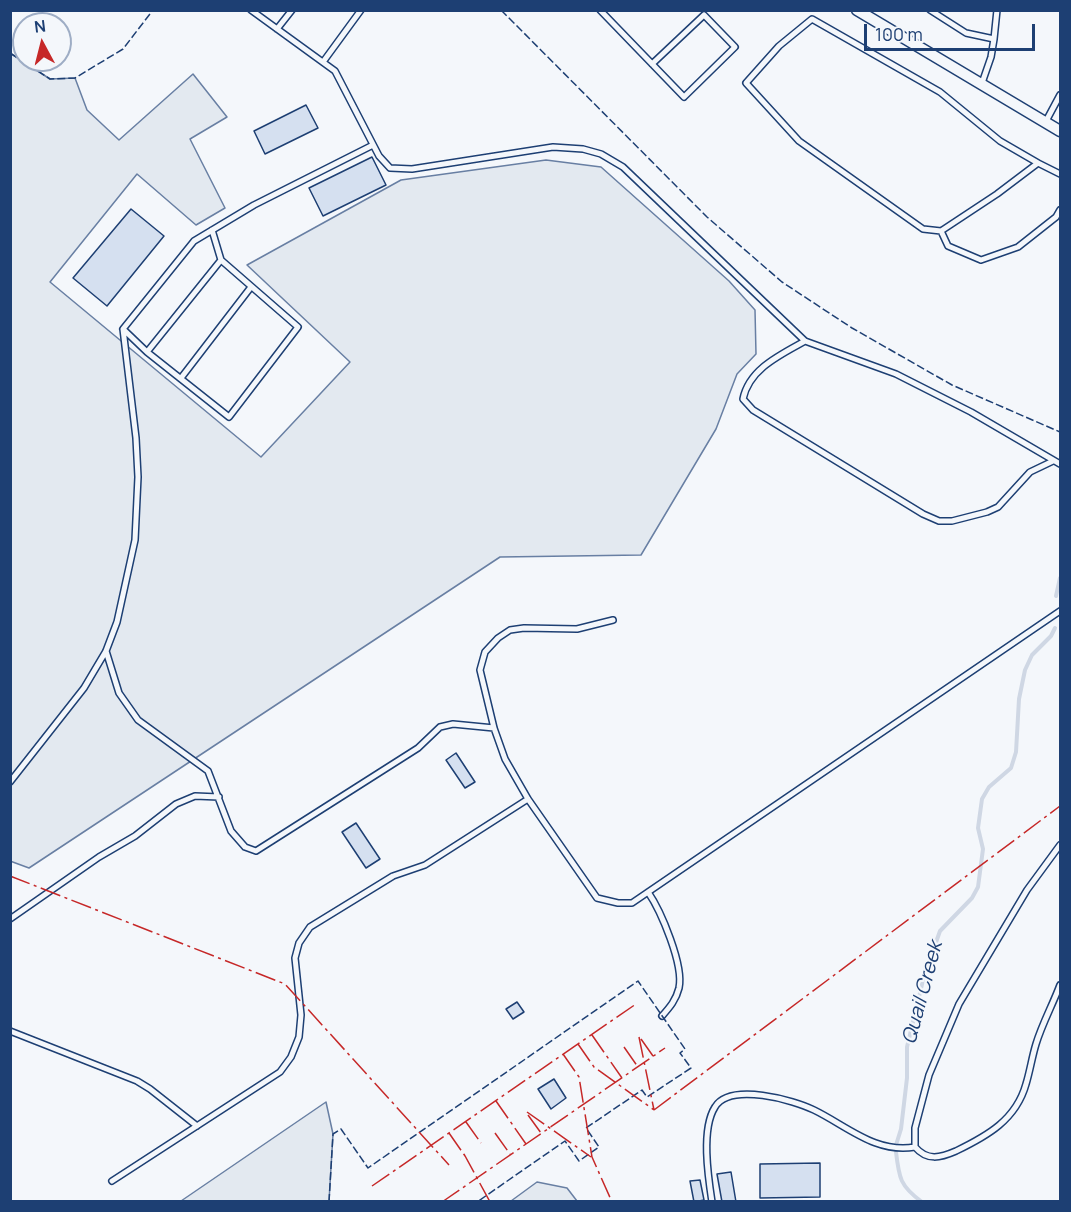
<!DOCTYPE html>
<html>
<head>
<meta charset="utf-8">
<style>
	body { margin:0 }
	#map { position:relative; width:1071px; height:1212px; overflow:hidden; background:#f4f7fb; font-family:Manrope,sans-serif }
	canvas { display:block }
	.frame { position:absolute; inset:0; border:12px solid #1d3f73; pointer-events:none }
	.north { position:absolute; left:12px; top:12px; width:60px; height:60px; box-sizing:border-box; background:#f4f7fb; border:2px solid #9eadc5; border-radius:50%; rotate:353deg; font-size:16px; font-weight:700; line-height:24px; text-align:center; color:#1d3f73 }
	.north::after { content:''; display:block; margin:auto; width:21px; height:27px; background:#c62828; clip-path:polygon(50% 0,100% 100%,50% 72%,0 100%) }
	.scale { position:absolute; left:864px; top:24px; width:171px; height:27px; box-sizing:border-box; border:3px solid #1d3f73; border-top:0; padding-left:8px; font-size:18px; line-height:21px; white-space:nowrap; color:#1d3f73; -webkit-text-stroke:4px #f4f7fb; paint-order:stroke }
</style>
</head>
<body>
<div id="map">
<canvas width="1071" height="1212"></canvas>
<div class="frame"></div>
<div class="north">N</div>
<div class="scale">100 m</div>
</div>
<script>
const context = document.querySelector('canvas').getContext('2d');
context.lineJoin = 'round';
function fillPath(path, color) { context.fillStyle = color; context.fill(path, 'evenodd'); }
function stroke(path, color, width, dash) { context.strokeStyle = color; context.lineWidth = width; context.lineCap = dash ? 'butt' : 'round'; context.setLineDash(dash || []); context.stroke(path); }
function label(font, color, halo, rows, align = 'center') {
  context.font = font + ' Manrope,sans-serif'; context.lineWidth = 4.5; context.setLineDash([]); context.textBaseline = 'middle'; context.strokeStyle = halo; context.fillStyle = color; for (const [text, x, y, turn = 0] of rows) {
    context.save(); context.translate(x, y); context.rotate((+turn || 0) * Math.PI / 180); context.textAlign = isNaN(turn) ? turn : align; if (halo) context.strokeText(text, 0, 0); context.fillText(text, 0, 0); context.restore();
  }
}
const green = new Path2D(`
	M 10,53 L 50,79 L 75,78 L 87,110 L 119,140 L 193,74 L 227,117 L 190,139 L 225,208 L 196,225 L 137,174 L 50,282 L 261,457 L 350,362 L 247,265 L 401,180 L 546,160 L 601,167 L 729,281 L 755,310 L 756,354 L 737,374 L 716,429 L 641,555 L 500,557 L 29,868 L 10,861 Z
	M 326,1102 L 333,1134 L 329,1201 L 181,1201 Z
	M 537,1182 L 567,1188 L 577,1201 L 511,1201 Z`);
fillPath(green, '#e3e9f0');
stroke(green, '#687fa3', 1.5);
stroke(new Path2D(`
	M 1056,596 L 1060,578
	M 896,1145 L 901,1129 L 907,1078 L 907,1047 L 924,976 L 940,931 L 972,898 L 978,887 L 983,849 L 978,828 L 982,799 L 989,787 L 1011,768 L 1016,752 L 1019,699 L 1025,670 L 1032,655 L 1051,636 L 1055,628
	M 896,1152 C 899,1178 900,1186 922,1202`), '#cfd7e4', 4);
const building = new Path2D(`
	M 306,105 L 318,128 L 265,154 L 254,131 Z
	M 372,157 L 386,185 L 323,216 L 309,188 Z
	M 131,209 L 164,236 L 107,306 L 73,278 Z
	M 456,753 L 475,782 L 465,788 L 446,760 Z
	M 356,823 L 380,859 L 366,868 L 342,832 Z
	M 517,1002 L 524,1012 L 513,1019 L 506,1009 Z
	M 554,1079 L 566,1098 L 551,1109 L 538,1089 Z
	M 820,1163 L 820,1197 L 760,1198 L 760,1164 Z
	M 731,1172 L 736,1202 L 722,1202 L 717,1174 Z
	M 700,1180 L 704,1200 L 694,1202 L 690,1181 Z`);
fillPath(building, '#d5e0f0');
stroke(building, '#1d3f73', 1.5);
const lane = new Path2D(`
	M 251,10 L 335,71 L 379,156 L 390,168 L 412,169 L 553,147 L 583,149 L 601,154 L 623,167 L 805,341 L 896,374 L 971,412 L 1060,464
	M 600,10 L 684,97 L 735,47 L 704,15 L 652,64
	M 930,10 L 966,33 L 994,39 L 997,10
	M 277,29 L 292,10
	M 323,62 L 361,10
	M 982,83 L 991,57 L 994,39
	M 1045,123 L 1060,95
	M 1060,174 L 1038,163 L 997,194 L 941,231 L 948,246 L 981,260 L 1018,247 L 1056,217 L 1060,210
	M 941,231 L 923,229 L 799,141 L 746,83 L 779,46 L 812,19 L 940,92 L 1000,141 L 1038,163
	M 123,329 L 147,352 L 229,417 L 298,327 L 221,260 L 212,230
	M 805,341 C 780,355 749,369 743,399 L 753,410 L 923,514 L 939,521 L 952,521 L 987,512 L 998,507 L 1030,472 L 1053,461
	M 147,352 L 221,260
	M 181,378 L 251,287
	M 613,620 L 577,629 L 524,628 L 510,630 L 498,638 L 485,652 L 480,670 L 494,728 L 505,759 L 528,799 L 597,898 L 618,903 L 632,903 L 1060,611
	M 106,651 L 119,693 L 138,720 L 208,771 L 231,831 L 245,847 L 256,851 L 418,748 L 440,727 L 453,724 L 494,728
	M 10,782 L 84,688 L 106,651 L 117,622 L 135,540 L 138,477 L 136,438 L 123,329 L 194,241 L 254,205 L 373,145
	M 1060,845 L 1027,890 L 959,1004 L 929,1075 L 915,1128 L 915,1147 C 927,1161 940,1158 956,1151 C 987,1136 1016,1120 1026,1084 C 1030,1071 1032,1057 1036,1044 C 1042,1024 1053,1004 1060,985
	M 648,892 C 661,911 684,965 679,988 C 676,1000 670,1007 662,1016
	M 10,919 L 99,857 L 135,836 L 176,804 L 195,796 L 219,797
	M 10,1031 L 137,1081 L 150,1089 L 197,1126
	M 112,1181 L 280,1072 L 291,1057 L 299,1037 L 301,1015 L 295,958 L 299,943 L 310,927 L 393,876 L 425,865 L 528,799
	M 712,1202 C 708,1176 701,1129 715,1107 C 730,1082 794,1100 814,1110 C 847,1126 876,1154 915,1147`);
const street = new Path2D(`
	M 857,10 L 1060,131`);
stroke(lane, '#1d3f73', 8);
stroke(street, '#1d3f73', 13);
stroke(lane, '#f4f7fb', 5);
stroke(street, '#f4f7fb', 10);
stroke(new Path2D(`
	M 501,10 L 707,217 L 782,282 L 852,328 L 952,385 L 1060,432
	M 10,53 L 50,79 L 75,78 L 123,49 L 153,10
	M 329,1202 L 333,1134 L 341,1129 L 368,1168 L 638,981 L 685,1049 L 680,1053 L 691,1068 L 647,1097 L 642,1090 L 586,1128 L 599,1147 L 579,1161 L 565,1141 L 477,1202`), '#1d3f73', 1.5, [8, 3]);
stroke(new Path2D(`
	M 10,876 L 285,984 L 449,1165
	M 592,1035 L 622,1078
	M 639,1037 L 654,1110
	M 641,1039 L 653,1056
	M 578,1044 L 594,1067 L 654,1110
	M 624,1047 L 638,1067
	M 563,1054 L 579,1077 L 592,1157 L 612,1202
	M 496,1101 L 526,1144
	M 654,1110 L 1060,806
	M 527,1112 L 591,1157
	M 528,1115 L 541,1133
	M 466,1122 L 481,1143
	M 449,1133 L 465,1156
	M 495,1133 L 510,1154
	M 464,1154 L 490,1202
	M 372,1186 L 636,1004
	M 442,1202 L 665,1048`), '#c62828', 1.5, [21, 4.5, 3, 4.5]);
label('italic 20px', '#1d3f73', '#f4f7fb', [
	["Quail Creek",923,993,-75]
]);
</script>
</body>
</html>
